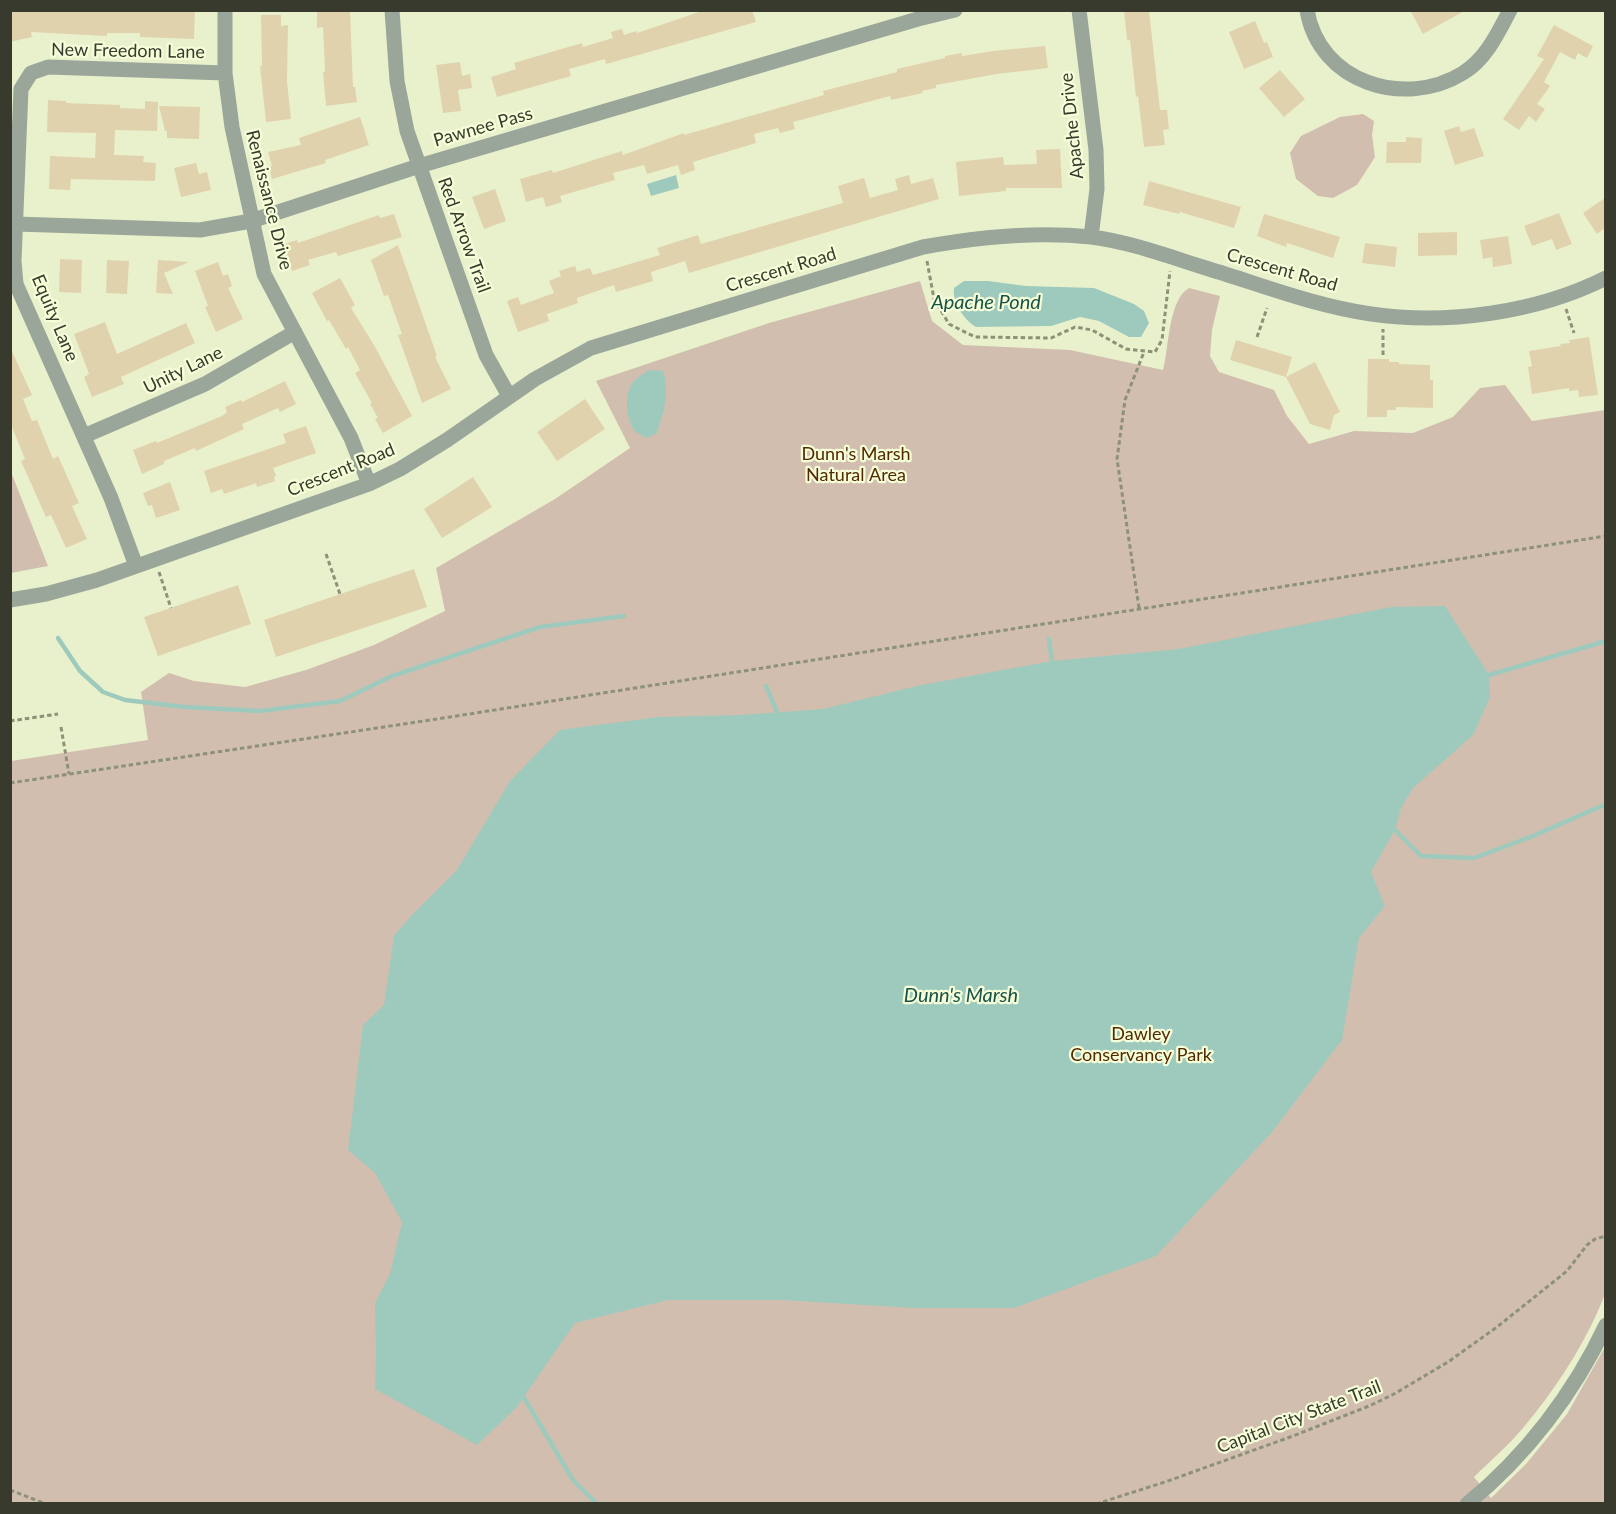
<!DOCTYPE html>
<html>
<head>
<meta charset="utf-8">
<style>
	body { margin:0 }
	#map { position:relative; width:1616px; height:1514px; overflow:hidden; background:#e9f1cc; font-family:Lato,sans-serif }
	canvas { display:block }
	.frame { position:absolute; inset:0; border:12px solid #373a2c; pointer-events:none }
</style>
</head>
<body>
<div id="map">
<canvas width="1616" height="1514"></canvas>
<div class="frame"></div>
</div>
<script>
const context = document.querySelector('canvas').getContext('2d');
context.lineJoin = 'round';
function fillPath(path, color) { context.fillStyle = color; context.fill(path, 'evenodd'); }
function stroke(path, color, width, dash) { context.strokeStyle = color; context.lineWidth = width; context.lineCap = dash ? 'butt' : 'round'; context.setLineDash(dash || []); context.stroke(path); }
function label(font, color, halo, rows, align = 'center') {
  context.font = font + ' Lato,sans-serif'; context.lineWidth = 4.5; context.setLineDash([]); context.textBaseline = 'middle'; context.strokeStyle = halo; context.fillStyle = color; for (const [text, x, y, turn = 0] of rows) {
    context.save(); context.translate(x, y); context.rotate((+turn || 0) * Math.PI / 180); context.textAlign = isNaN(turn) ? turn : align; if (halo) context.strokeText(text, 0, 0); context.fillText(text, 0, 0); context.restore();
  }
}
fillPath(new Path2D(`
	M 1363,114 L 1374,121 L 1372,135 L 1375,157 L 1357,185 L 1333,198 L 1318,196 L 1296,179 L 1290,153 L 1301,136 L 1340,117 Z
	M 920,281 L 932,321 L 963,345 L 1070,350 L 1163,370 C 1169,349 1168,300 1189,288 L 1220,296 L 1212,330 L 1210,356 L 1219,372 L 1274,390 L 1287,416 L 1309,444 L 1354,431 L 1413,433 L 1453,417 L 1480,388 L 1505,385 L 1532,421 L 1605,410 L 1605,1294 C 1587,1341 1556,1389 1523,1428 C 1508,1446 1490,1461 1474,1477 L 1491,1498 L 1526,1464 L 1567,1414 L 1605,1347 L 1605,1503 L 11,1504 L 11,761 L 148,740 L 141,692 L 169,673 L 194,681 L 245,687 L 306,670 L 374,645 L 445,611 L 436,568 L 555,499 L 630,448 L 596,381 L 769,323 Z
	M 11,472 L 48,566 L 11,573 Z`), '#d2beaf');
fillPath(new Path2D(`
	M 676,175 L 679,188 L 651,196 L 647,184 Z
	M 964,281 L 988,281 L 1026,286 L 1094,288 L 1134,304 L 1144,311 L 1149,323 L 1141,337 L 1129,337 L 1099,321 L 1080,317 L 1051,326 L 976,327 C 964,320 952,302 954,288 Z
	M 649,370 L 663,371 C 670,393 664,412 657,433 L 647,438 C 643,436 638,434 635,431 C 627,422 625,401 629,390 C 632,380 641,375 649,370 Z
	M 1445,606 L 1489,675 L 1490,697 L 1473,735 L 1413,788 L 1401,808 L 1395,830 L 1371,872 L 1385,906 L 1359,938 L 1342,1040 L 1273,1131 L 1156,1256 L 1014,1308 L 913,1308 L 783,1300 L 668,1300 L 575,1323 L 516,1408 L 477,1445 L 375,1389 L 376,1352 L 375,1303 L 390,1274 L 402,1222 L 375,1173 L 348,1150 L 363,1025 L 384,1005 L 394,936 L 410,917 L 457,870 L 510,781 L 560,730 L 658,717 L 740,715 L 823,709 L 921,685 L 1052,661 L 1179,649 L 1391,607 Z`), '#9ecabd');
stroke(new Path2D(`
	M 58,638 L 80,671 L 103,692 L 125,700 L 185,707 L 260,711 L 340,701 L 392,676 L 540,627 L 624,616
	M 1049,639 L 1052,661
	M 1489,675 L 1606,641
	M 766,686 L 777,712
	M 1395,830 L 1421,856 L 1474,858 L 1533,836 L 1606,804
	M 523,1396 L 573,1480 L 597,1504`), '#9ecabd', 4.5);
fillPath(new Path2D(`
	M 10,10 L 195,10 L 194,39 L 140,37 L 140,33 L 107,33 L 107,36 L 31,32 L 32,37 L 10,42 Z
	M 317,10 L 350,10 L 353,87 L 355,87 L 357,102 L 326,106 L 323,72 L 325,72 L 323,27 L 317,28 Z
	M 705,10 L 752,10 L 756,22 L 606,64 L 605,59 L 569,69 L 571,76 L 497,97 L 491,77 L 516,69 L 514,63 L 582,43 L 583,47 L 613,38 L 611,32 L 622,29 L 624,35 L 636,31 L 637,33 Z
	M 1124,10 L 1149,10 L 1160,110 L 1167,110 L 1169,129 L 1163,130 L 1165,145 L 1144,147 L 1138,96 L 1136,97 L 1130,40 L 1127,40 Z
	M 1410,10 L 1466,10 L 1423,34 Z
	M 261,15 L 281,15 L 281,26 L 288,25 L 287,82 L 291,119 L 266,122 L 260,66 L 262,66 Z
	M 1255,21 L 1264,43 L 1267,42 L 1273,57 L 1244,69 L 1229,32 Z
	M 1554,25 L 1593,46 L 1587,58 L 1578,53 L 1575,60 L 1560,52 L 1544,82 L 1550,86 L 1537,104 L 1545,109 L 1536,122 L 1529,116 L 1519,130 L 1503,119 L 1544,59 L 1537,56 Z
	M 1045,46 L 1048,68 L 997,74 L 936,85 L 936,88 L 922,91 L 923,93 L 891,100 L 890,96 L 793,122 L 795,129 L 780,133 L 778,128 L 754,134 L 756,143 L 693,162 L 695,170 L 681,175 L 678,165 L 647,174 L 644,165 L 613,173 L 615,180 L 560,196 L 562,202 L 546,207 L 543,197 L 526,202 L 520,179 L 552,170 L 553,173 L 622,151 L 623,155 L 684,133 L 684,135 L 824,95 L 823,91 L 897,72 L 897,69 L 945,58 L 945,56 L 962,53 L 962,56 L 993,51 Z
	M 460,62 L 462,76 L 470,74 L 472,88 L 458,90 L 461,111 L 443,113 L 436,65 Z
	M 1280,70 L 1305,99 L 1284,117 L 1259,88 Z
	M 48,100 L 66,101 L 66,103 L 120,105 L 120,108 L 145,109 L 145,101 L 158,102 L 157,131 L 115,130 L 114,155 L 144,156 L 143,162 L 156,163 L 155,181 L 71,179 L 70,190 L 49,189 L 50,156 L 95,158 L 96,133 L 47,132 Z
	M 159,106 L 200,107 L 199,139 L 167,138 L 167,131 L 165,131 Z
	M 360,117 L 369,145 L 325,160 L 326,163 L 272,179 L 269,166 L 272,166 L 268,152 L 301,145 L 299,138 Z
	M 1459,126 L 1461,132 L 1474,128 L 1484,156 L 1455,165 L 1444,131 Z
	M 1406,137 L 1422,138 L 1421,163 L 1386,163 L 1387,142 L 1406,142 Z
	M 1060,149 L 1062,188 L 1006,188 L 1006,191 L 959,196 L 956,162 L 1003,157 L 1004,165 L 1037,164 L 1036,150 Z
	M 196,163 L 199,174 L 207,172 L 211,190 L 181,197 L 174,168 Z
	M 909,175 L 911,184 L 933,178 L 939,199 L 689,273 L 685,261 L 651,272 L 653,281 L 616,292 L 614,285 L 577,298 L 578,303 L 547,314 L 549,321 L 518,332 L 507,301 L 518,297 L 521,305 L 554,293 L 549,281 L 561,276 L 559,271 L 575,266 L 577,272 L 590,268 L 593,275 L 660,255 L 657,248 L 698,235 L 701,244 L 843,203 L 838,186 L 864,178 L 870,198 L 898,190 L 895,179 Z
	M 1149,181 L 1241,207 L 1234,228 L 1180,212 L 1179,214 L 1143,205 Z
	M 495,189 L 506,221 L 484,229 L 472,197 Z
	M 1605,198 L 1605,228 L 1597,234 L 1583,213 Z
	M 1559,213 L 1572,244 L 1556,250 L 1552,239 L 1532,246 L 1524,226 Z
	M 394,214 L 402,237 L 338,256 L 336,252 L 308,260 L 310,265 L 292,271 L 284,244 L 297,240 L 298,243 L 379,215 L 380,218 Z
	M 1264,214 L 1340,237 L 1333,258 L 1287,243 L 1286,247 L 1257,236 Z
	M 1457,232 L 1457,255 L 1418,256 L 1418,233 Z
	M 1508,236 L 1512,264 L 1493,267 L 1492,257 L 1483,259 L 1480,240 Z
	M 1365,243 L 1397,247 L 1395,267 L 1362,263 Z
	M 398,245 L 437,356 L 435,357 L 451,389 L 422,403 L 398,335 L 402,334 L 388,295 L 384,296 L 371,260 Z
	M 60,259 L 82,260 L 81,293 L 59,292 Z
	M 107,260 L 129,261 L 127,294 L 106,293 Z
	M 158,260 L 189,262 L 164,273 L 173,294 L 156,293 Z
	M 218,262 L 223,276 L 228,274 L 232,286 L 228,288 L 243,319 L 216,332 L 205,307 L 208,306 L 195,271 Z
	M 340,278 L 355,305 L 351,308 L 374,345 L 412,416 L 383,433 L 375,419 L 378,418 L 370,404 L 372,403 L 355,373 L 360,370 L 348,347 L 346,349 L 329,320 L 327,321 L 312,293 Z
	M 105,322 L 117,354 L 186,323 L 195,343 L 121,377 L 124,384 L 92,397 L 84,377 L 89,374 L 74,334 Z
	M 1589,337 L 1598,395 L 1579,397 L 1578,390 L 1569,391 L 1569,388 L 1532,394 L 1528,367 L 1532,366 L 1529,351 L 1561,346 L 1560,344 L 1570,343 L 1569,340 Z
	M 1236,340 L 1292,357 L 1286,377 L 1315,362 L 1340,412 L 1334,415 L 1330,430 L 1310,424 L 1286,377 L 1230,360 Z
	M 10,347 L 32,395 L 23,399 L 32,421 L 37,420 L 53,459 L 58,456 L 79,503 L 72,506 L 87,539 L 66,548 L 51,515 L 46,517 L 21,461 L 25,459 L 10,422 Z
	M 1368,359 L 1389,359 L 1389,362 L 1399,362 L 1399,364 L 1430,365 L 1430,380 L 1433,380 L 1433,408 L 1396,407 L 1396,410 L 1387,410 L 1387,417 L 1367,417 Z
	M 285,381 L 296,404 L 280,412 L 278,408 L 242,424 L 244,429 L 196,451 L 195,448 L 164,461 L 164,464 L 142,474 L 133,450 L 156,441 L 157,443 L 222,416 L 227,412 L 225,407 L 241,400 L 242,402 Z
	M 585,399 L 605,429 L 557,461 L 537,432 Z
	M 306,426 L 316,453 L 273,468 L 276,476 L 274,477 L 275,481 L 257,487 L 256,483 L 254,484 L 224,494 L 222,489 L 211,493 L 204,471 L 286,443 L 283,434 Z
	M 473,477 L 492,507 L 442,538 L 424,509 Z
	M 170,482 L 180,510 L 156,518 L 152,505 L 148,506 L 143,493 Z
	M 414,569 L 427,607 L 276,657 L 264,620 Z
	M 238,585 L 251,624 L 158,656 L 144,617 Z`), '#e1d2ae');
stroke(new Path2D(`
	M 927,261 L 934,299 L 949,324 L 975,337 L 1051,338 L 1075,327 L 1092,330 L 1126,349 L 1155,352 L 1162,340 L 1170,271
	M 1566,309 L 1574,333
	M 1257,337 L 1267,308
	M 1383,355 L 1383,329
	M 326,554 L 340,594
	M 159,572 L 171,608
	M 1139,608 L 1117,459 L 1125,400 L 1144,352
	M 10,721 L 58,714
	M 61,727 L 69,774
	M 10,783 L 437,719 L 1606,536
	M 10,1490 L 46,1504
	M 1096,1504 L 1165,1482 L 1293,1436 L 1369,1406 L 1394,1394 L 1448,1362 L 1497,1327 L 1567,1271 L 1587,1245 L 1595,1239 L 1606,1236`), '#8c9178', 3, [4.5, 3]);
stroke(new Path2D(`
	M 225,10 L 225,73 L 232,127 L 264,274 L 351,438 L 369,484
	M 392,10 L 397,81 L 407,131 L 486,355 L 509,396
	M 1079,10 L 1096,150 L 1097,189 L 1091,237
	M 1307,10 C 1319,83 1405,109 1463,73 C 1486,59 1498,33 1510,10
	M 16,224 L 200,230 L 251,221 L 419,166 L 918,19 L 955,10
	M 84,436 L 205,384 L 295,332
	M 136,566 L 111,498 L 16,284 L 14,261 L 21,89 L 31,73 L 48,67 L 225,73
	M 10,600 L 46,594 L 97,580 L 369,484 L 400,469 L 447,440 L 535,379 L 591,348 L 923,247 C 978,237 1035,231 1091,237 C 1131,242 1170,257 1209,269 C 1262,285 1315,306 1371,314 C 1447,325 1536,313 1606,278
	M 1467,1504 C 1526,1456 1574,1393 1606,1325`), '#9aa69a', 15);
label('18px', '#373a2c', '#f6fed9', [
	["New Freedom Lane",128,51,1],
	["Apache Drive",1072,126,-96],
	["Pawnee Pass",483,127,-16],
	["Renaissance Drive",269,200,76],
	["Red Arrow Trail",464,235,70],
	["Crescent Road",781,270,-17],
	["Crescent Road",1282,270,16],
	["Equity Lane",55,318,67],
	["Unity Lane",183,370,-26],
	["Crescent Road",341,470,-22],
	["Capital City State Trail",1299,1417,-21]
]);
label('18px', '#532900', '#f6fed9', [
	["Dunn's Marsh",856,454],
	["Natural Area",856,475],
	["Dawley",1141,1034],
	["Conservancy Park",1141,1055]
]);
label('italic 20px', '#195347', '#f6fed9', [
	["Apache Pond",986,303],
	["Dunn's Marsh",961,996]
]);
</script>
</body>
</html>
